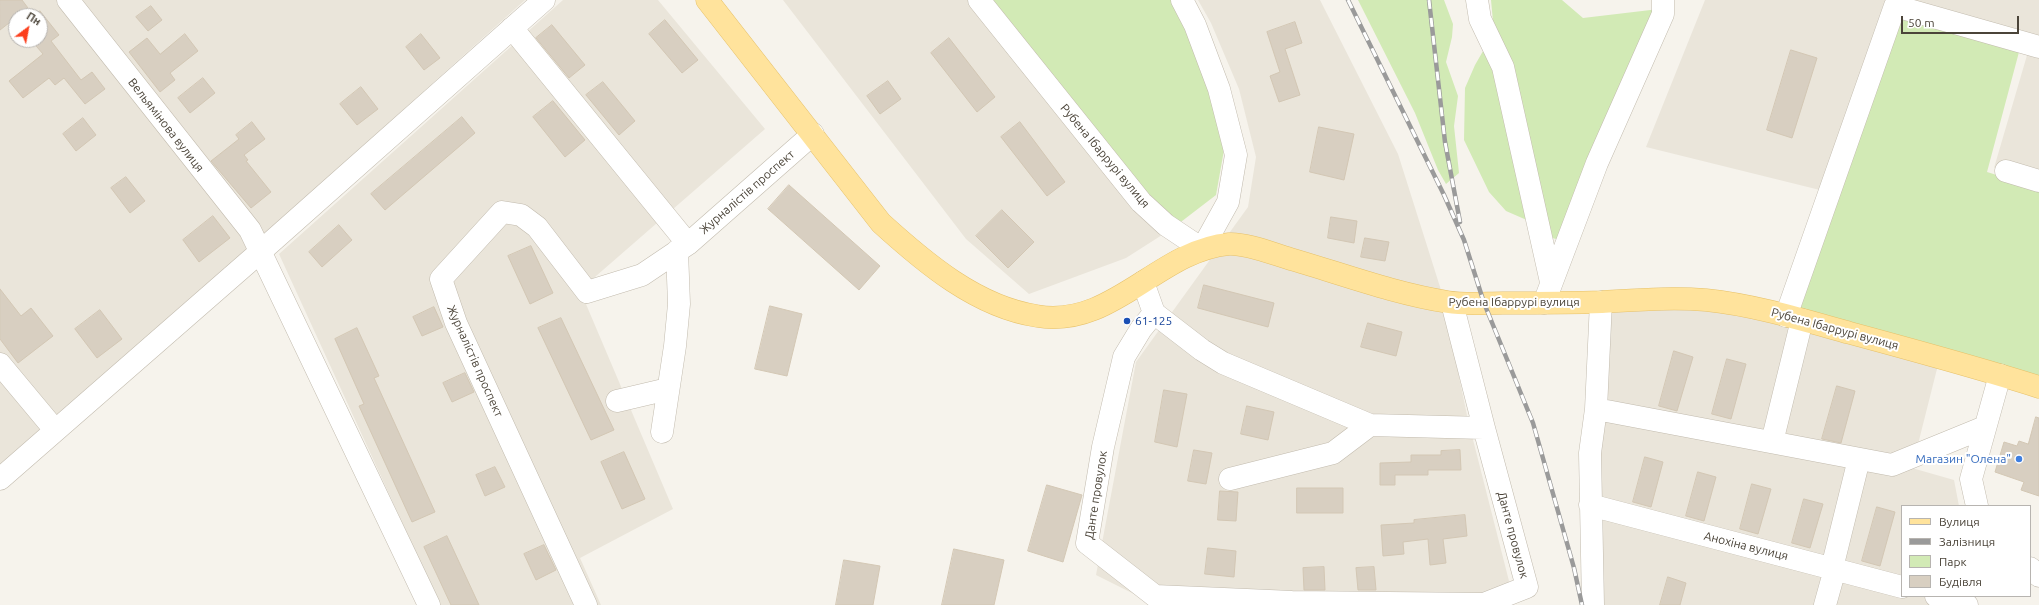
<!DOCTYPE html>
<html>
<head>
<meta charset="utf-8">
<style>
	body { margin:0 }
	#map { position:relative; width:2039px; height:605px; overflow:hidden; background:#f6f3ec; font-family:Ubuntu,sans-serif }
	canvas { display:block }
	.legend { position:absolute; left:1901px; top:505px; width:130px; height:92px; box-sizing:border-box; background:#fff; border:1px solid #b7b4b0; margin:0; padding:5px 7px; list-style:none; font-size:12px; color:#4b4439 }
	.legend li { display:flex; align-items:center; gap:8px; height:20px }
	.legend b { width:20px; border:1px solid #b7b4b0 }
	.north { position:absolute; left:8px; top:8px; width:40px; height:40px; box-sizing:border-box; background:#fff; border:1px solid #b7b4b0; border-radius:50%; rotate:32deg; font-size:11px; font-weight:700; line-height:16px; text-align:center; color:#4b4439 }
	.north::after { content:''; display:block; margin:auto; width:14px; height:18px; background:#fc3f1d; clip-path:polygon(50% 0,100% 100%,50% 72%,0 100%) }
	.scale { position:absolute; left:1901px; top:16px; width:118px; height:18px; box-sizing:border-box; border:2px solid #4b4439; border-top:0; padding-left:5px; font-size:12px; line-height:14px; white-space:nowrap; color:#4b4439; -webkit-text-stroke:3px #fff; paint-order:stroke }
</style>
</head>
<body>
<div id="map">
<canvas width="2039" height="605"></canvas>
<ul class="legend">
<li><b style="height:5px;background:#ffe39c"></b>Вулиця</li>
<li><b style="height:5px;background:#9a9a9a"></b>Залізниця</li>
<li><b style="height:11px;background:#d2eab5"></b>Парк</li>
<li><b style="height:11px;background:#d8cfc1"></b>Будівля</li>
</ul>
<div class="north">Пн</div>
<div class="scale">50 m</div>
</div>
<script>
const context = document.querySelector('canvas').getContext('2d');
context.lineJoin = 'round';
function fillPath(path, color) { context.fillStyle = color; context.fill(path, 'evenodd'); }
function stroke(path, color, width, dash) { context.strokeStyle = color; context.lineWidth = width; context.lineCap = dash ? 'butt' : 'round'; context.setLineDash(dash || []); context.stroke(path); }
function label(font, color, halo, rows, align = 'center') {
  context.font = font + ' Ubuntu,sans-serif'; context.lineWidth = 4; context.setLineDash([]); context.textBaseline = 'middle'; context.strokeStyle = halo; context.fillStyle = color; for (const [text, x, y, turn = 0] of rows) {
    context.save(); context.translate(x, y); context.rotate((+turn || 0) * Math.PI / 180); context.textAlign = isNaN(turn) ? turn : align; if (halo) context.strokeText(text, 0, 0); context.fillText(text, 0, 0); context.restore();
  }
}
fillPath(new Path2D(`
	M 0,0 L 525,0 L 0,473 ZM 16,16 L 40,16 L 40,40 L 16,40 Z
	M 563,0 L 658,0 L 765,129 L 580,290 L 673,509 L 580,558 L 601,605 L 440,605 L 279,254 Z
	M 783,0 L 991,0 L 1173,228 L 1126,258 L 1029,294 L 966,239 Z
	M 1198,0 L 1320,0 L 1398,154 L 1441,290 L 1468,420 L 1510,585 L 1505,605 L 1156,605 L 1096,575 L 1136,362 L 1248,207 L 1256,157 L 1239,89 L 1211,23 Z
	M 1705,0 L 2039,0 L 2039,181 L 1994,168 L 2030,45 L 1895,6 L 1828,192 L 1646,147 Z
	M 1660,298 L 1940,357 L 1912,468 L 1954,480 L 1959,506 L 1902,506 L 1902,596 L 1952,596 L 1967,605 L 1580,605 L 1584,435 L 1601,302 Z`), '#eae5da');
fillPath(new Path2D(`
	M 991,0 L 1172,0 L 1186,25 L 1211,92 L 1224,150 L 1216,195 L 1173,228 Z
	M 1358,0 L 1444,0 L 1453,24 L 1452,37 L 1446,62 L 1458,96 L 1454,126 L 1459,173 L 1446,184 L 1438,170 L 1415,113 Z
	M 1491,0 L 1562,0 L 1583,18 L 1659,9 L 1564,233 L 1556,239 L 1548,237 L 1529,221 L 1506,211 L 1489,192 L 1464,140 L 1465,88 L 1475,65 L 1494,32 Z
	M 1898,17 L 2019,52 L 1987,172 L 2039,188 L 2039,381 L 1795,308 Z`), '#d2eab5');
const building = new Path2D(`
	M 0,0 L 22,0 L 28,8 L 0,30 Z
	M 151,6 L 162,20 L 148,31 L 136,17 Z
	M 40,11 L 59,35 L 51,41 L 81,80 L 92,72 L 105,89 L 85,104 L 64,78 L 55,85 L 49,78 L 23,98 L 9,81 L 43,54 L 31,40 L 40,40 Z
	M 665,20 L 698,60 L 682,73 L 649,34 Z
	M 1295,22 L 1302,43 L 1285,49 L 1300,95 L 1279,102 L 1270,76 L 1280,72 L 1267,32 Z
	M 552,25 L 585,65 L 569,78 L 536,38 Z
	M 185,34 L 198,51 L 170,73 L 175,80 L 160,92 L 129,52 L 147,38 L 160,54 Z
	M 421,34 L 440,58 L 424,70 L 406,47 Z
	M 949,38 L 995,97 L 977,112 L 931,53 Z
	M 1791,50 L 1817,58 L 1792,138 L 1767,130 Z
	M 203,78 L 215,93 L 190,113 L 178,98 Z
	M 888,81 L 901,99 L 880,114 L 867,96 Z
	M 603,82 L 635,121 L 619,135 L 586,95 Z
	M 361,87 L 378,109 L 357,125 L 340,104 Z
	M 553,101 L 585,140 L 565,157 L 533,117 Z
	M 462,117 L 475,133 L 385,210 L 371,194 Z
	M 83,118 L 96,135 L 76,151 L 63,134 Z
	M 252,122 L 265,139 L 244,155 L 248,160 L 246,161 L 271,192 L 251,208 L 211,161 L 239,139 L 236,135 Z
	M 1020,122 L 1065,182 L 1047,196 L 1001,137 Z
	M 1319,127 L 1354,134 L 1344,180 L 1310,172 Z
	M 126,177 L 145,201 L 130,213 L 111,188 Z
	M 789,185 L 880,266 L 859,290 L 768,209 Z
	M 1002,210 L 1034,242 L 1008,268 L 976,236 Z
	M 213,216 L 230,238 L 199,262 L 183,240 Z
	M 1331,217 L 1357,221 L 1354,243 L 1328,238 Z
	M 339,225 L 352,240 L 322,267 L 309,252 Z
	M 1365,238 L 1389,242 L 1385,261 L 1361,257 Z
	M 531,246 L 553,293 L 530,304 L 508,256 Z
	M 1204,285 L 1274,303 L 1268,327 L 1198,308 Z
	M 0,289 L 21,316 L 31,308 L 53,336 L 18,363 L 0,339 Z
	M 770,306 L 802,314 L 787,376 L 755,369 Z
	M 434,307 L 443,327 L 422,336 L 413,317 Z
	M 100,310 L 122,339 L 97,358 L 75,329 Z
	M 561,318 L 614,430 L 591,440 L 538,328 Z
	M 1368,323 L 1402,332 L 1396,356 L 1361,347 Z
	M 357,328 L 379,376 L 374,378 L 435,512 L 412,522 L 359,406 L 364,404 L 335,339 Z
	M 1674,351 L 1693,357 L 1677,411 L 1659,406 Z
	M 1727,359 L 1746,364 L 1731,419 L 1712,414 Z
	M 465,373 L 474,392 L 452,402 L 443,383 Z
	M 1837,386 L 1855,391 L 1841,443 L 1822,439 Z
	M 1164,390 L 1187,394 L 1177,447 L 1155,442 Z
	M 1247,406 L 1274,412 L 1268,440 L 1241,434 Z
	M 2036,417 L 2039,418 L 2039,496 L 2021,490 L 2024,482 L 1995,472 L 2004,442 L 2017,446 L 2019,441 L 2028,444 Z
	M 1194,450 L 1212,453 L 1206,484 L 1188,481 Z
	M 1460,450 L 1461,470 L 1428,470 L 1428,475 L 1395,475 L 1395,485 L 1380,485 L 1380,463 L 1411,462 L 1411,455 L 1441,455 L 1441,451 Z
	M 624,452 L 645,499 L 622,509 L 601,462 Z
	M 1645,457 L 1663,462 L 1651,507 L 1633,502 Z
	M 495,467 L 505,487 L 485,496 L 476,475 Z
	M 1698,472 L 1716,477 L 1704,521 L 1686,516 Z
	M 1752,484 L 1771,489 L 1758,534 L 1740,529 Z
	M 1047,485 L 1082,495 L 1063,562 L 1028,551 Z
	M 1297,488 L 1343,488 L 1343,513 L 1297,513 Z
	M 1220,491 L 1238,492 L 1236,521 L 1218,520 Z
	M 1804,499 L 1823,504 L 1810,548 L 1792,543 Z
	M 1877,507 L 1895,512 L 1880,566 L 1862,561 Z
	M 1465,515 L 1467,536 L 1443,539 L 1446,563 L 1430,565 L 1428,539 L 1403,542 L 1404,554 L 1383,556 L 1381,525 L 1414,523 L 1414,520 Z
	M 447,536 L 479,605 L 451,605 L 424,547 Z
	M 544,545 L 556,570 L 536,580 L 524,554 Z
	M 1208,548 L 1236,551 L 1234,577 L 1205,574 Z
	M 954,549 L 1004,560 L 994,605 L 942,605 Z
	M 844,560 L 880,566 L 873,605 L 836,605 Z
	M 1324,567 L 1325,590 L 1304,590 L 1303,568 Z
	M 1374,567 L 1376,590 L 1358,590 L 1356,568 Z
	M 1668,577 L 1686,583 L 1680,605 L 1660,605 Z`);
fillPath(building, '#d8cfc1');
stroke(building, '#d3c7b4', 1);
const minor = new Path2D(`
	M 68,0 L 250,230 L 429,605
	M 979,0 L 1141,202 L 1166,225 L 1202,249 L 1228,202 L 1236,155 L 1219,89 L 1195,25 L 1182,0
	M 1477,0 L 1480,19 L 1503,67 L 1551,282
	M 512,28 L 688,244
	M 2006,171 L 2039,181
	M 1143,282 L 1154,313 L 1202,350 L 1223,363 L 1370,425 L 1484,428
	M 1544,303 L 1597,163 L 1663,14 L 1663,0
	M 1154,313 L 1141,329 L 1124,357 L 1103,447 L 1087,543 L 1155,596 L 1292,602 L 1484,604 L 1527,587 L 1484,428 L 1452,303
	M 1786,316 L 1895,6 L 2039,47
	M 0,364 L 55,430
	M 617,401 L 668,389
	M 1596,409 L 1892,465 L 1985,427
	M 662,432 L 675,346 L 679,304 L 677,251
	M 1772,442 L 1802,320
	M 0,479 L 260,252 L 544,0
	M 1230,479 L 1333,453 L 1370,425
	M 1590,505 L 1902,587
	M 1977,506 L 1971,479 L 2000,375
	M 1832,568 L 1859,459
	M 2030,568 L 2039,576
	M 1936,596 L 1967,605
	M 586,605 L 456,323 L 441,279 L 502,212 L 521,215 L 537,227 L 587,292 L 642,275 L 688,244 L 813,134
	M 1593,605 L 1590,453 L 1596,409 L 1601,302
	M 1825,605 L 1835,569`);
const major = new Path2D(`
	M 707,0 L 881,223 C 925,263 977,307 1037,316 C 1112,329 1159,250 1229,244 C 1247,243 1276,255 1294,260 C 1345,275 1396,294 1448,302 C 1466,305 1486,303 1503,303 C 1536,303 1569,303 1602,302 C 1637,300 1671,297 1706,300 C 1755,305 1803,320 1850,333 C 1913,350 1976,367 2039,387`);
stroke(minor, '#c2bbae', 23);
stroke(major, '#e6c16a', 23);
stroke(minor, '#fff', 22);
stroke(major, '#ffe39c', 22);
const rail = new Path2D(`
	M 1348,0 L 1444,195 L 1464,240 L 1484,303 L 1533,423 L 1574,568 L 1582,605
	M 1429,0 L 1445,142 L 1460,222`);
stroke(rail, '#9a9a9a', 4.5);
stroke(rail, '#fff', 3, [9]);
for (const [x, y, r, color] of [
	[1127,321,4,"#1a4fb4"],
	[2019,459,4,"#3f7fe0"]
]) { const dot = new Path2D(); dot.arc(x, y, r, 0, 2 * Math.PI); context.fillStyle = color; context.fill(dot); stroke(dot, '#fff', 1.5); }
label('12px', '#4b4439', '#fff', [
	["Вельямінова вулиця",166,125,52],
	["Рубена Ібаррурі вулиця",1105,156,50],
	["Журналістів проспект",747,192,-41],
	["Рубена Ібаррурі вулиця",1514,302],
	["Рубена Ібаррурі вулиця",1835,329,15],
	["Журналістів проспект",475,361,66],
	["Данте провулок",1096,495,-81],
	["Данте провулок",1513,535,75],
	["Анохіна вулиця",1746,546,14]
]);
label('12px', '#164399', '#fff', [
	["61-125",1135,321]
], 'left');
label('12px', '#366cbe', '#fff', [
	["Магазин \"Олена\"",2011,459]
], 'right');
</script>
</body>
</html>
